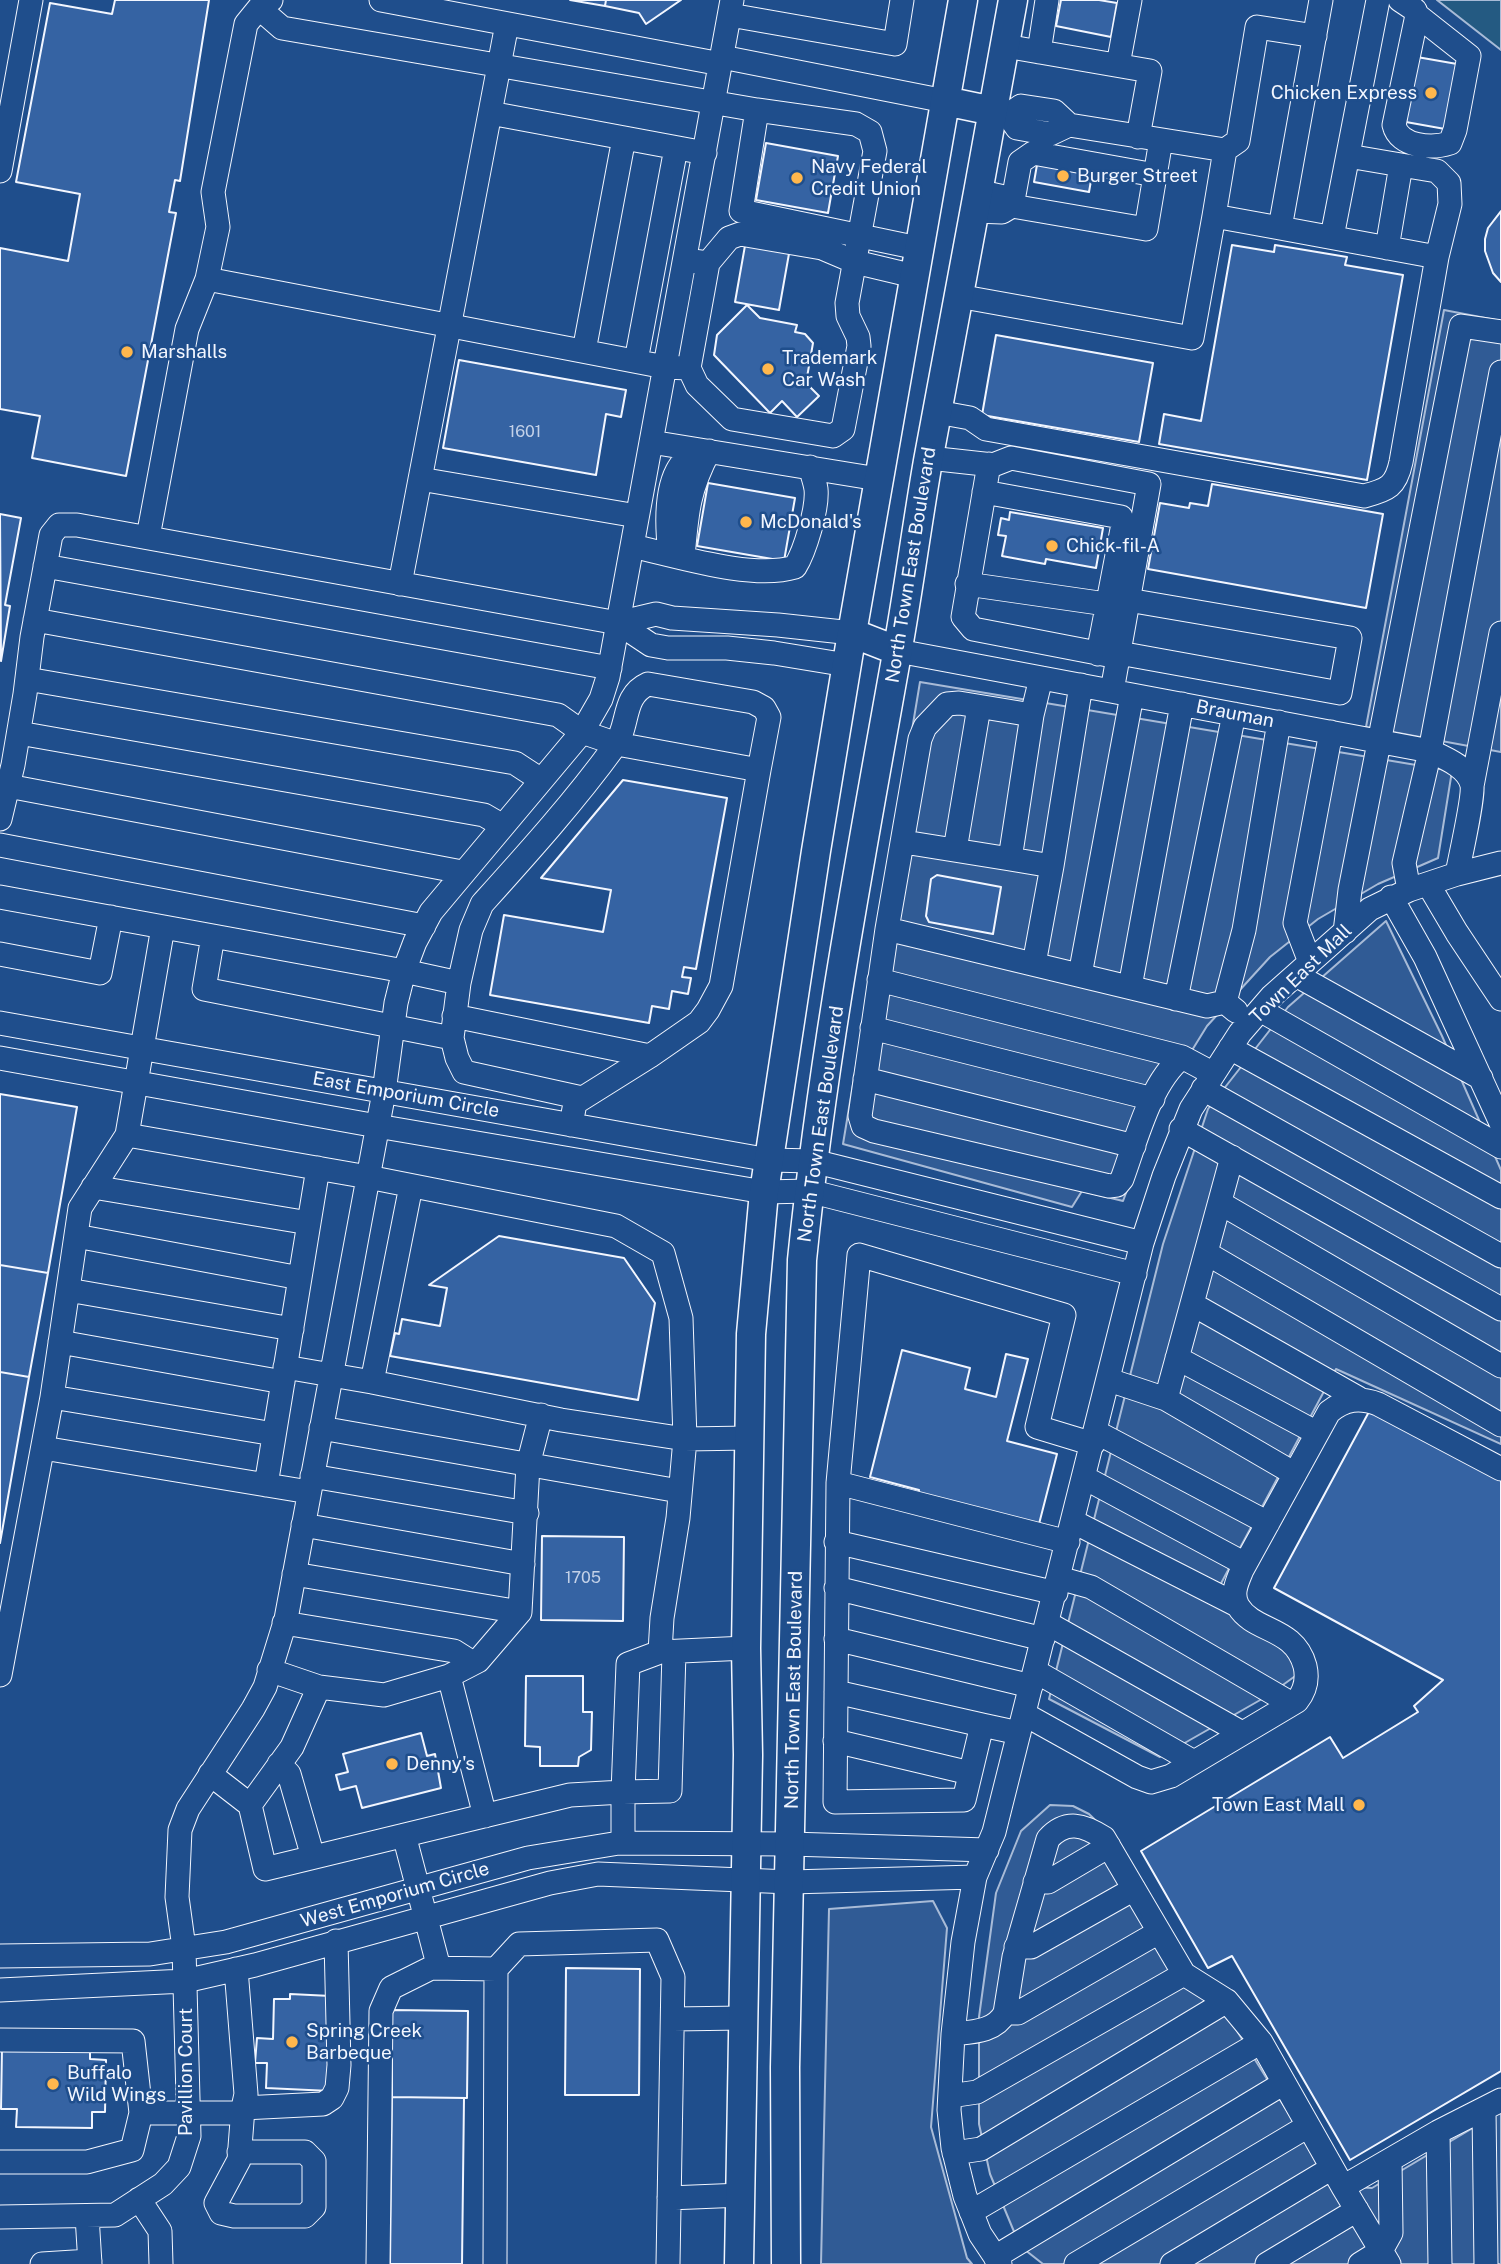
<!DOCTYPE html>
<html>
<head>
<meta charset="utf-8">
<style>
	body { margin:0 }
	canvas { display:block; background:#1f4e8c }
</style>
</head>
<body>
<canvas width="1501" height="2264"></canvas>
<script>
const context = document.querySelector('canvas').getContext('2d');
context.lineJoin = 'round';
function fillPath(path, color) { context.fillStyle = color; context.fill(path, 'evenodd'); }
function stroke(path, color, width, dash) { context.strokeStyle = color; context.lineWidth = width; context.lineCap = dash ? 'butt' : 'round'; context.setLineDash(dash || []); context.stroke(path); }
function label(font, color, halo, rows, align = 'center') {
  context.font = font + ' "Public Sans",sans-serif'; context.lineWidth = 5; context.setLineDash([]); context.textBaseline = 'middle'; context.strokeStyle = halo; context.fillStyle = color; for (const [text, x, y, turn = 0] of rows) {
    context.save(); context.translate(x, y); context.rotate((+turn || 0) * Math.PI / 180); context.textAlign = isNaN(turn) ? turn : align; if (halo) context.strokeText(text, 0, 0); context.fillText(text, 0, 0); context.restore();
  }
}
const green = new Path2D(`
	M 1437,0 L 1501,0 L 1501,50 Z`);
fillPath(green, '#245a82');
stroke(green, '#a8bbd7', 2);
const parking = new Path2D(`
	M 1444,310 L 1501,321 L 1501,752 L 1366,727 Z
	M 920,682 L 1452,771 L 1438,858 L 1378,884 L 1318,919 L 1270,957 L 1207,1026 L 1160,1102 L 1123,1201 L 1082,1191 L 1072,1207 L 843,1144 Z
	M 1386,921 L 1442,1036 L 1501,1170 L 1501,1444 L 1336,1369 L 1211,1602 L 1287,1649 L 1298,1674 L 1269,1695 L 1160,1757 L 1049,1699 L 1163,1244 L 1208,1109 L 1288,1007 Z
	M 1050,1805 L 1073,1806 L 1089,1814 L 1119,1843 L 1108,1853 L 1217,1999 L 1334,2186 L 1372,2188 L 1501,2111 L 1501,2264 L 1043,2264 L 1020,2246 L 990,2174 L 979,2124 L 979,2017 L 996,1893 L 1021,1831 Z
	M 933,1901 L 947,1928 L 931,2127 L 967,2258 L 972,2264 L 821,2264 L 829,1909 Z`);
fillPath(parking, '#305b95');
stroke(parking, '#a8bbd7', 2);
const building = new Path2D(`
	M 115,0 L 209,0 L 180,181 L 175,180 L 169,212 L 176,213 L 126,476 L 32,458 L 40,416 L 0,409 L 0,248 L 68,261 L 80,194 L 16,182 L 50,3 L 112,14 Z
	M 570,0 L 606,0 L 605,6 Z
	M 606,0 L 681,0 L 646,24 L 639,13 L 605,6 Z
	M 1061,0 L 1099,0 L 1117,3 L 1111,37 L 1056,26 Z
	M 1417,57 L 1457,64 L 1445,129 L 1406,122 Z
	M 766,143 L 838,156 L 828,213 L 756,200 Z
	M 1038,159 L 1093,169 L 1089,192 L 1034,182 Z
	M 1501,211 L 1501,282 L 1493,273 L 1485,251 L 1485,239 L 1488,228 Z
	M 746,240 L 790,248 L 779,310 L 735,302 Z
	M 1232,245 L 1274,252 L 1275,245 L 1347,257 L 1345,265 L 1403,275 L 1367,480 L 1159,444 L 1164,414 L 1201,421 Z
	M 747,305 L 760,318 L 797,325 L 795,332 L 805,334 L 813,343 L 806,383 L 819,396 L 797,417 L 782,401 L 770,413 L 714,355 L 717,335 Z
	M 996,335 L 1153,363 L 1139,442 L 982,415 Z
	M 459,360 L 626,390 L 621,417 L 606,414 L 596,475 L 443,448 Z
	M 708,483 L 795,498 L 784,561 L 697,546 Z
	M 1212,484 L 1383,514 L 1366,608 L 1148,569 L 1160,503 L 1189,508 L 1190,503 L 1208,506 Z
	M 1010,512 L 1103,528 L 1096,568 L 1046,559 L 1045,564 L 1002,556 L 1006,536 L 998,535 L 1001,518 L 1009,520 Z
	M 0,514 L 21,518 L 5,605 L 10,606 L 1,661 Z
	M 623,780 L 727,798 L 696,969 L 684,967 L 682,977 L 691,978 L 688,994 L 672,991 L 669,1009 L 652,1006 L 649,1023 L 490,995 L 504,915 L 603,932 L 611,890 L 541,878 Z
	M 937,875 L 1001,887 L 993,934 L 929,922 L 926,916 L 931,879 Z
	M 0,1094 L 77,1107 L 48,1273 L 0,1265 Z
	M 499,1236 L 624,1258 L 655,1303 L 638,1400 L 390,1356 L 395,1333 L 399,1334 L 402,1319 L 440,1326 L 447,1288 L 429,1285 Z
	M 0,1265 L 48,1273 L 29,1377 L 0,1372 Z
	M 902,1350 L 970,1368 L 965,1389 L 996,1397 L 1006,1354 L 1028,1359 L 1007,1441 L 1057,1454 L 1039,1524 L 918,1494 L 919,1490 L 870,1477 Z
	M 0,1372 L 29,1377 L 0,1543 Z
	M 1371,1408 L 1501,1479 L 1501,2071 L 1350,2160 L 1232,1956 L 1208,1968 L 1141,1851 L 1330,1737 L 1343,1758 L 1418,1712 L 1414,1706 L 1443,1680 L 1274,1588 Z
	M 542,1536 L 624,1537 L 623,1621 L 541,1620 Z
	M 526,1676 L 583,1676 L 583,1712 L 592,1712 L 591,1750 L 579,1757 L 578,1766 L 540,1766 L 540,1747 L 525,1746 Z
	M 421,1733 L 427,1756 L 435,1754 L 441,1788 L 362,1808 L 356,1786 L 340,1790 L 336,1775 L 348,1772 L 343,1754 Z
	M 566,1968 L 640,1969 L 639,2095 L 565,2095 Z
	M 290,1994 L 331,1996 L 327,2046 L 334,2046 L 330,2091 L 266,2088 L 267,2063 L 255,2063 L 257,2038 L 273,2039 L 274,1999 L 290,1999 Z
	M 392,2010 L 468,2011 L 467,2098 L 392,2097 Z
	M 2,2047 L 90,2049 L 90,2059 L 106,2060 L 105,2112 L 92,2112 L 92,2128 L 16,2127 L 17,2109 L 1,2109 Z
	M 392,2097 L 464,2098 L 462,2264 L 390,2264 Z`);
fillPath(building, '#3563a3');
stroke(building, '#f2f6ff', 2);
const minor = new Path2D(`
	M 381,0 L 721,64
	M 1400,0 L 1415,10 L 1417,15 L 1394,125 C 1399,147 1432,149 1450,143 L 1455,130 L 1469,56 L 1417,15
	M 259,8 L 282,28 L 757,110
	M 730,15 L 895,44 L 902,0
	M 1005,46 L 1150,71 L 1138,137
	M 1039,52 L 1047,0
	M 722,57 L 945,101
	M 1118,65 L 1130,0
	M 490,113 L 705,153
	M 1069,125 L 1054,111 L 1021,106 L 1008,115 L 1017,128 L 1050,134 L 1069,125 L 1225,150 L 1238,141 L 1257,27 L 1315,36
	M 1348,156 L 1401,165 L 1387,248
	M 1401,165 L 1437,171 L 1449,183 L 1450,204 L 1437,257
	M 0,171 L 31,0
	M 1155,175 L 1033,153 L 1020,162 L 1012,206 L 1146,229 L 1161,140
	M 974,211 L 1002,212 L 1012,206 L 1004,197 L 977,191
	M 1214,216 L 1225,150
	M 1332,237 L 1378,0
	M 708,263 L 729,238 L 740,234 L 822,248 L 855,262 L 914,276
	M 207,279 L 665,367 L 689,368 L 708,263 L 685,260
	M 958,296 L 1192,338 L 1214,216 L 1280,228 L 1321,0
	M 584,351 L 624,138
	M 636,361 L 676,148
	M 689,368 L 697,385 L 732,419 L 833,436 L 843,429 L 859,346 L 858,337 L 848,316 L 847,303 L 875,151 L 870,132 L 856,124 L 757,110 L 741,211 L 918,248
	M 937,412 L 970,418 L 986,429 L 1364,496 C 1388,490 1396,486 1401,462 L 1437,257 L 1280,228
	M 651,442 L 878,479
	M 929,458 L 993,465 L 1011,458 L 1149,484 L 1112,691
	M 989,464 L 963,617 L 973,629 L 1118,657
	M 420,479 L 637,516
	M 984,492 L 1121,517 L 1123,524 L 1098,654
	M 148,537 L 187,329 L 207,279 L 218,227 L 213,192 L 246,24 L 259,8 L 271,0
	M 632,546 C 678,556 752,580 795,567 C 805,551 818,508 816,489 C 815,482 812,474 810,467
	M 670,554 C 667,529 665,494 677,471 C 681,463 688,456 693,449
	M 683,557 C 687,512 688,491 709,451
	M 45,566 L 610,668
	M 400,584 L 507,24
	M 967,584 L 1106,604
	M 35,620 L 558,715 L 582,732 L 617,744 L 759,770 L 721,986 L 708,1010 L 699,1022 L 650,1056 L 575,1103 L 571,1125
	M 618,623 L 656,614 L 672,618 L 778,625 L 852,633
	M 898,651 L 1430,751 C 1445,758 1468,767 1472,785 C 1474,797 1460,858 1457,874
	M 1119,653 L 1340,693 L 1350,638 L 1128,600
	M 27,679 L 515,763 L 541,780
	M 19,733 L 484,815 L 503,826
	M 8,786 L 462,872
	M 1472,786 L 1501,633
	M 0,819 L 13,765 L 25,694 L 32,637 L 51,535 L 59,525 L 77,525 L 618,623 L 651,645 L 668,648 L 727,648 L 774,653 L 847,665
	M 904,842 L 1010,859 L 1032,715
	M 0,845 L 424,926
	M 955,850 L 979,707
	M 1010,859 L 1052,866 L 1081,685
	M 1428,884 L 1457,933 L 1501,999
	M 1409,890 L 1404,863 L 1430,751 L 1501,372
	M 0,897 L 404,971 L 459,983 L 471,930 L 482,904 C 527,854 574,802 614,747 C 630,727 621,696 648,684 L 753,702 L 764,708 L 769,717 L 759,770
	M 1391,897 L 1425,957 L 1501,1123
	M 887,929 L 920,739 L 925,727 L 947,704 L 959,703 L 1032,715 L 1041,678
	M 1345,932 L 1350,890 L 1461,326 L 1501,332
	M 213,936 L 204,989 L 452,1038 L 459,983
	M 0,954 L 100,973 L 111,917
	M 1310,962 L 1295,923 L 1331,732
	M 1034,964 L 1052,866
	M 1080,975 L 1132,695
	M 1296,975 L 1481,1078
	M 879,980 L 1182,1057
	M 1130,987 L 1182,704
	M 1176,999 L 1234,714
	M 1260,1010 L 1501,1147
	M 1236,1011 L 1225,1002 L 1244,930 L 1279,722
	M 454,1016 L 650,1056
	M 0,1023 L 769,1160 L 813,1161 L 1142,1243
	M 872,1028 L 1153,1099
	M 452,1038 L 457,1058 L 464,1072 L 582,1098
	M 1230,1048 L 1501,1197
	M 0,1058 L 377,1126 L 764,1192 L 809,1191 L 1135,1274
	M 1212,1073 L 1182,1057 C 1150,1083 1136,1141 1122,1179 L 1117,1185 L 1109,1186 L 874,1131 L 863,1126 L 860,1116 L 887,929 L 1207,1006 L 1225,1002
	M 865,1079 L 1134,1146
	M 1203,1089 L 1501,1256
	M 1181,1129 L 1501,1309
	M 127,1135 L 163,927
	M 93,1187 L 309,1223
	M 1220,1203 L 1501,1366
	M 76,1236 L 300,1278
	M 1206,1253 L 1501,1425
	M 68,1290 L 292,1329
	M 1192,1304 L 1358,1398
	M 60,1342 L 283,1382
	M 1177,1358 L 1317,1433
	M 285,1367 L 372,1382 L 561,1420 L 685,1439 L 750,1438
	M 1109,1380 L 1166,1399 L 1295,1474
	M 372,1382 L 411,1186
	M 52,1397 L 274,1434
	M 1166,1399 L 1232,1157
	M 321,1428 L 679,1491
	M 1096,1432 L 1268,1523
	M 43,1448 L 309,1492
	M 312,1476 L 527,1513
	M 1085,1478 L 1245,1564
	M 838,1483 L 835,1802 L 964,1800 L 982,1725 L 1019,1733
	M 266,1485 L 318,1168
	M 1074,1522 L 1237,1605
	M 303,1525 L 523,1564
	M 836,1542 L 1056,1593
	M 1068,1542 L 838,1483 L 859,1255 L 1064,1315 L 1037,1427 L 1093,1444
	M 294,1574 L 520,1612
	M 1059,1578 L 1091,1587 L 1292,1704
	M 836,1588 L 1043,1639
	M 284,1623 L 454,1651 L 473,1663
	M 1047,1623 L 1242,1733
	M 836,1639 L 1031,1686
	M 674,1652 L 670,1791 L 623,1792 L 628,1664 L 660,1652 L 746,1648
	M 1035,1671 L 1194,1762
	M 0,1675 L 52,1397 L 80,1208 L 127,1135 L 368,1177 L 616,1226 L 663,1253 L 681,1318 L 685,1439 L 678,1518 L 662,1618 L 660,1652
	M 449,1676 L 478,1661 L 520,1612 L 528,1465 L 541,1415
	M 319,1687 L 384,1695 L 449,1676 L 485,1816
	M 836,1692 L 982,1725
	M 1024,1714 L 1137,1777 L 1151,1782 L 1171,1776 L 1297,1701 C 1305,1691 1308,1679 1305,1666 C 1294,1626 1254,1633 1238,1606 C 1231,1594 1237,1582 1242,1570 L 1329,1412 C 1345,1399 1359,1397 1378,1404 L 1501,1469
	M 835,1741 L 970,1773
	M 279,1764 L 289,1774 L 313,1857
	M 210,1774 L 250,1805 L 265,1869 L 570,1795 L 623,1792 L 623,1843
	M 250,1805 L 292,1747 L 319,1687 L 269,1670
	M 404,1835 L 439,1968
	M 1035,1882 L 1048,1882 L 1109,1846
	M 1016,1947 L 1031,1947 L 1134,1889
	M 0,1956 L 150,1954 L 226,1942 L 528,1858 L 619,1843 L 790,1844 L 987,1850
	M 0,1990 L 185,1981 L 255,1965 L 550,1883 L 598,1874 L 790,1882 L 975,1877
	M 1005,2013 L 1018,2013 L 1159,1932
	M 673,2019 L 743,2018
	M 953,2034 C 972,2032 995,2032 1005,2013 L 1014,1957 L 1048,1839 C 1066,1819 1084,1825 1104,1838 L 1184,1974 L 1227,2001 L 1261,2042 L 1343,2187 L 1389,2264
	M 0,2040 L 133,2041 L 141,2113
	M 950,2096 L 977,2092 L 1184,1974
	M 1484,2110 L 1486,2264
	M 1438,2132 L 1440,2264
	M 239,2152 L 305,2152 L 314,2161 L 314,2207 L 305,2216 L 234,2216 L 221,2213 L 216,2203 L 239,2160 L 243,2108 L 323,2104 L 332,2098 L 337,2088 L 339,2065 L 336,1941
	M 954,2153 L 981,2149 L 1227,2001
	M 0,2162 L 87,2162 L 132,2150 L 141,2113 L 237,2113 L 243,2108 L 246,2094 L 236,1969
	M 1343,2187 L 1438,2132 L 1501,2100
	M 669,2198 L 742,2195
	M 139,2199 L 160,2231 L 161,2264
	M 971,2212 L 1261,2042
	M 87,2216 L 90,2264
	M 0,2217 L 115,2215 L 163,2184 L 179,2167 L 189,2136 L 184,1948 L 177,1897 L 180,1830 L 188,1809 L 253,1709 L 265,1687 L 286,1619 L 384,1092 L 396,1003 L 404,971 L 415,942 L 431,912 L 582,732 L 601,699 L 608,677 L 732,0
	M 995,2257 L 1284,2083
	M 42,2264 L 90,2261
	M 378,2264 L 381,2011 L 391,1988 L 431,1968 L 496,1969
	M 495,2264 L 496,1969 L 519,1944 L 657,1940 L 673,1977 L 668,2264
	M 1000,2264 L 980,2234 L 965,2196 L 953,2148 L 949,2110 L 953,2034 L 963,1942 L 975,1877 L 994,1832 L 1142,1243 L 1164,1176 L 1191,1109 L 1240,1033 L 1272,996 L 1370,909 L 1409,890 L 1457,874 L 1501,863
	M 1076,2264 L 1308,2126
	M 1172,2264 L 1332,2168
	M 1267,2264 L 1357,2210
	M 1360,2264 L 1381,2251 L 1391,2233 L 1390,2160`);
const major = new Path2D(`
	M 945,101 L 993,111
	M 852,633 L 898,651
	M 739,2264 L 748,1755 L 746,1648 L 751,1334 L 764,1192 L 816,851 L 852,633 L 963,0
	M 786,2264 L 785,2067 L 802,1260 C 822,1062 859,866 894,670 C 907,601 916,530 928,461 C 956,307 986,154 1013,0`);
stroke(minor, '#f2f6ff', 25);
stroke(major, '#f2f6ff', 31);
stroke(minor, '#1f4e8c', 23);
stroke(major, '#1f4e8c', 28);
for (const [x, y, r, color] of [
	[1431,93,7,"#ffb74d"],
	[1063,176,7,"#ffb74d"],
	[797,178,7,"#ffb74d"],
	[127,352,7,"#ffb74d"],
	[768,369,7,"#ffb74d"],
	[746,522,7,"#ffb74d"],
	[1052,546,7,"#ffb74d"],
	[392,1764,7,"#ffb74d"],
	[1359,1805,7,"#ffb74d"],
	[292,2042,7,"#ffb74d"],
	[53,2084,7,"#ffb74d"]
]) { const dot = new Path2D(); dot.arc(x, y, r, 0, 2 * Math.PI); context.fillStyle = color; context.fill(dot); stroke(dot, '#1f4e8c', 2.5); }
label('16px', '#c3d1e8', null, [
	["1601",525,432],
	["1705",583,1578]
]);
label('19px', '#f2f6ff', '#1f4e8c', [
	["Chicken Express",1417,93,"right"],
	["Navy Federal",811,167],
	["Credit Union",811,189],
	["Burger Street",1077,176],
	["Marshalls",141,352],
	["Trademark",782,358],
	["Car Wash",782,380],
	["McDonald's",760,522],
	["Chick-fil-A",1066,546],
	["Denny's",406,1764],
	["Town East Mall",1345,1805,"right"],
	["Spring Creek",306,2031],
	["Barbeque",306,2053],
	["Buffalo",67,2073],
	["Wild Wings",67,2095]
], 'left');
label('19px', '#f2f6ff', '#1f4e8c', [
	["North Town East Boulevard",911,565,-81],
	["Brauman",1235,714,11],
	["Town East Mall",1301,974,-44],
	["East Emporium Circle",406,1095,10],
	["North Town East Boulevard",821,1124,-82],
	["North Town East Boulevard",794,1690,-89],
	["West Emporium Circle",395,1895,-16],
	["Pavillion Court",186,2072,-90]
]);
</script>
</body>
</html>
